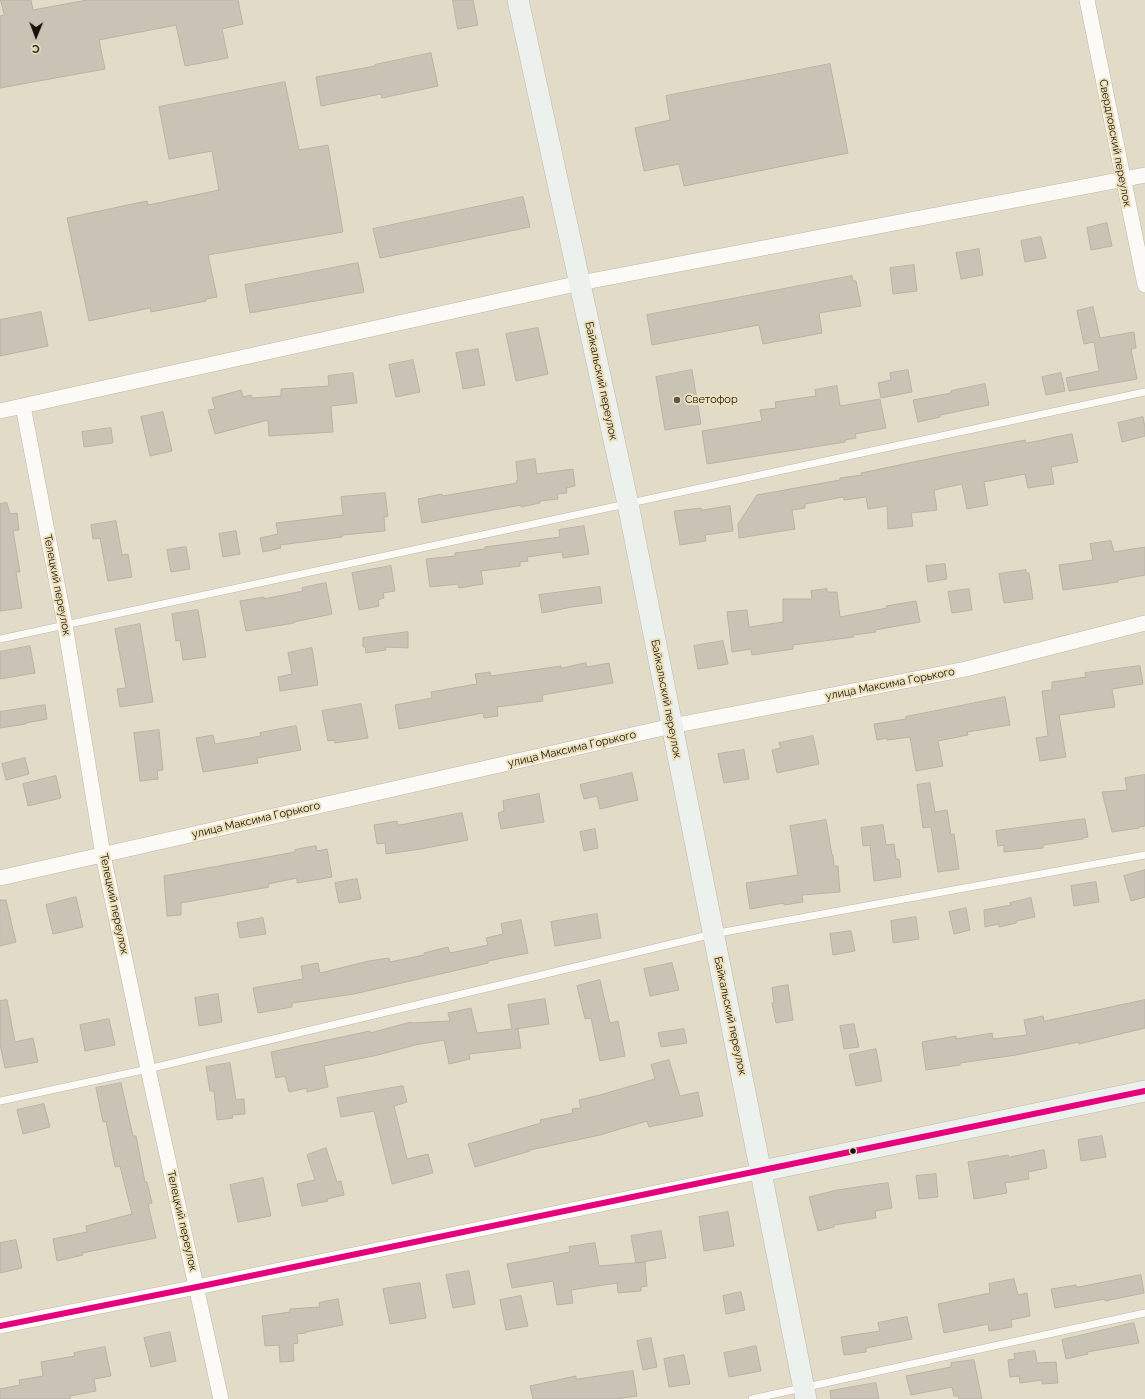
<!DOCTYPE html>
<html>
<head>
<meta charset="utf-8">
<style>
	body { margin:0 }
	#map { position:relative; width:1145px; height:1399px; overflow:hidden; background:#e2dbc8; font-family:Raleway,sans-serif }
	canvas { display:block }
	.north { position:absolute; left:16px; top:16px; width:40px; height:40px; -webkit-text-stroke:3px #ede0bd; paint-order:stroke; rotate:181deg; font-size:11px; font-weight:700; line-height:16px; text-align:center; color:#161206 }
	.north::after { content:''; display:block; margin:auto; width:14px; height:18px; background:#161206; clip-path:polygon(50% 0,100% 100%,50% 72%,0 100%) }
</style>
</head>
<body>
<div id="map">
<canvas width="1145" height="1399"></canvas>
<div class="north">С</div>
</div>
<script>
const context = document.querySelector('canvas').getContext('2d');
context.lineJoin = 'round';
function fillPath(path, color) { context.fillStyle = color; context.fill(path, 'evenodd'); }
function stroke(path, color, width, dash) { context.strokeStyle = color; context.lineWidth = width; context.lineCap = dash ? 'butt' : 'round'; context.setLineDash(dash || []); context.stroke(path); }
function label(font, color, halo, rows, align = 'center') {
  context.font = font + ' Raleway,sans-serif'; context.lineWidth = 4; context.setLineDash([]); context.textBaseline = 'middle'; context.strokeStyle = halo; context.fillStyle = color; for (const [text, x, y, turn = 0] of rows) {
    context.save(); context.translate(x, y); context.rotate((+turn || 0) * Math.PI / 180); context.textAlign = isNaN(turn) ? turn : align; if (halo) context.strokeText(text, 0, 0); context.fillText(text, 0, 0); context.restore();
  }
}
const building = new Path2D(`
	M 1,0 L 31,0 L 33,10 L 87,0 L 238,0 L 243,24 L 222,29 L 228,58 L 185,66 L 176,25 L 99,40 L 105,69 L 0,88 L 0,16 L 4,15 Z
	M 453,0 L 473,0 L 478,25 L 458,29 Z
	M 431,53 L 438,86 L 382,98 L 381,94 L 321,106 L 316,77 L 375,66 L 375,65 Z
	M 830,64 L 848,153 L 684,186 L 679,164 L 644,171 L 635,128 L 670,120 L 666,96 Z
	M 285,82 L 299,150 L 328,145 L 343,232 L 208,255 L 217,297 L 206,299 L 206,301 L 151,312 L 150,308 L 89,321 L 67,218 L 137,203 L 147,201 L 148,205 L 219,190 L 212,151 L 169,159 L 159,107 Z
	M 523,197 L 530,227 L 380,258 L 373,229 Z
	M 1107,223 L 1112,246 L 1091,250 L 1087,228 Z
	M 1041,237 L 1046,258 L 1025,262 L 1021,241 Z
	M 979,249 L 983,275 L 961,279 L 956,253 Z
	M 358,263 L 364,292 L 250,313 L 245,285 Z
	M 914,265 L 917,291 L 893,294 L 890,268 Z
	M 852,276 L 853,281 L 856,281 L 861,306 L 819,313 L 822,333 L 763,344 L 759,325 L 652,345 L 647,315 Z
	M 1093,307 L 1100,338 L 1134,332 L 1136,348 L 1131,349 L 1137,379 L 1069,391 L 1066,378 L 1099,371 L 1094,342 L 1084,344 L 1077,311 Z
	M 41,312 L 48,346 L 0,356 L 0,320 Z
	M 538,328 L 548,374 L 516,381 L 506,334 Z
	M 478,349 L 485,385 L 463,389 L 456,353 Z
	M 413,360 L 420,392 L 396,397 L 389,365 Z
	M 692,370 L 701,424 L 665,430 L 656,377 Z
	M 908,370 L 912,392 L 881,398 L 878,383 L 891,380 L 890,373 Z
	M 353,373 L 357,403 L 331,406 L 333,432 L 269,436 L 268,420 L 215,434 L 208,410 L 215,409 L 212,398 L 241,390 L 243,397 L 251,395 L 252,398 L 281,396 L 281,389 L 329,386 L 328,376 Z
	M 1061,373 L 1065,391 L 1046,395 L 1042,377 Z
	M 985,384 L 989,405 L 940,415 L 940,417 L 918,422 L 913,400 L 951,393 L 951,391 Z
	M 837,386 L 840,406 L 880,399 L 886,428 L 855,434 L 856,438 L 845,440 L 845,442 L 707,464 L 702,431 L 762,421 L 760,410 L 776,408 L 775,402 L 816,396 L 815,390 Z
	M 163,412 L 172,451 L 150,456 L 141,417 Z
	M 1143,417 L 1145,427 L 1145,436 L 1122,442 L 1118,423 Z
	M 111,428 L 113,443 L 84,447 L 82,432 Z
	M 1072,434 L 1078,462 L 1051,467 L 1054,484 L 1028,488 L 1025,474 L 984,482 L 988,505 L 967,509 L 962,484 L 934,490 L 937,510 L 911,513 L 913,526 L 888,529 L 887,506 L 868,509 L 866,497 L 844,500 L 843,497 L 805,504 L 805,508 L 792,510 L 795,529 L 739,538 L 738,524 L 757,495 L 840,480 L 840,478 L 862,475 L 861,473 L 957,453 L 1025,440 L 1026,443 Z
	M 535,459 L 537,474 L 573,469 L 575,486 L 566,488 L 567,493 L 557,494 L 558,499 L 540,501 L 540,503 L 521,507 L 521,505 L 422,523 L 418,499 L 442,494 L 443,496 L 517,483 L 516,481 L 518,480 L 516,462 Z
	M 385,493 L 388,516 L 384,517 L 385,531 L 342,535 L 342,537 L 280,545 L 281,548 L 263,552 L 260,538 L 278,534 L 276,523 L 343,515 L 341,497 Z
	M 7,503 L 10,514 L 17,513 L 19,530 L 13,531 L 20,572 L 16,572 L 22,608 L 0,611 L 0,504 Z
	M 730,506 L 733,531 L 705,535 L 706,541 L 680,545 L 674,511 L 701,508 L 701,510 Z
	M 116,521 L 122,555 L 128,554 L 132,577 L 108,581 L 100,538 L 93,539 L 91,525 Z
	M 584,526 L 589,554 L 563,558 L 562,552 L 527,557 L 528,561 L 520,562 L 520,566 L 481,571 L 483,584 L 459,588 L 458,584 L 430,587 L 426,559 L 455,556 L 455,553 L 485,549 L 485,547 L 560,537 L 559,530 Z
	M 236,531 L 240,554 L 223,557 L 219,534 Z
	M 1111,541 L 1114,552 L 1145,547 L 1145,575 L 1118,580 L 1118,582 L 1063,590 L 1059,565 L 1093,560 L 1090,544 Z
	M 186,547 L 190,569 L 171,572 L 167,550 Z
	M 945,564 L 947,579 L 928,582 L 926,566 Z
	M 391,566 L 395,591 L 383,593 L 384,598 L 378,600 L 379,606 L 359,610 L 352,573 Z
	M 1026,570 L 1026,573 L 1029,573 L 1033,599 L 1004,603 L 999,574 Z
	M 326,583 L 332,614 L 294,622 L 294,623 L 246,631 L 240,601 L 264,597 L 264,599 L 303,591 L 302,588 Z
	M 600,587 L 602,603 L 572,607 L 542,613 L 539,595 Z
	M 827,589 L 827,592 L 837,592 L 840,617 L 887,608 L 886,606 L 916,601 L 920,622 L 875,630 L 876,632 L 853,635 L 854,637 L 793,645 L 793,649 L 752,655 L 751,649 L 732,652 L 727,612 L 747,610 L 749,627 L 783,622 L 783,599 L 812,599 L 811,591 Z
	M 969,589 L 972,610 L 952,613 L 948,592 Z
	M 198,610 L 206,657 L 183,660 L 180,640 L 176,641 L 172,614 Z
	M 140,624 L 153,702 L 120,707 L 117,689 L 126,688 L 115,629 Z
	M 408,632 L 408,648 L 385,647 L 386,650 L 366,653 L 365,647 L 363,647 L 363,638 Z
	M 723,641 L 728,664 L 698,669 L 694,646 Z
	M 30,646 L 35,673 L 0,679 L 0,652 Z
	M 312,648 L 318,685 L 280,691 L 278,677 L 292,674 L 288,653 Z
	M 586,663 L 587,667 L 609,663 L 613,683 L 542,695 L 543,701 L 497,707 L 498,716 L 484,718 L 483,713 L 399,729 L 395,705 L 432,698 L 431,692 L 477,684 L 475,674 L 490,672 L 491,676 L 561,666 L 561,668 Z
	M 1140,666 L 1143,684 L 1112,689 L 1115,707 L 1059,715 L 1066,757 L 1040,761 L 1036,738 L 1048,736 L 1042,691 L 1052,690 L 1052,682 L 1086,677 L 1085,673 Z
	M 1005,697 L 1010,725 L 967,732 L 968,735 L 938,741 L 943,766 L 916,771 L 910,737 L 887,740 L 887,738 L 877,740 L 874,724 L 906,719 L 906,717 Z
	M 361,704 L 368,738 L 335,743 L 334,740 L 328,741 L 322,711 Z
	M 45,705 L 47,719 L 26,723 L 26,724 L 0,728 L 0,712 Z
	M 296,726 L 301,750 L 257,758 L 258,763 L 203,772 L 196,738 L 213,735 L 215,744 L 261,736 L 260,733 Z
	M 159,730 L 163,770 L 157,771 L 158,779 L 140,781 L 134,733 Z
	M 813,736 L 819,764 L 777,773 L 772,750 L 781,748 L 779,743 Z
	M 744,750 L 749,779 L 724,783 L 718,754 Z
	M 25,758 L 29,774 L 6,780 L 2,764 Z
	M 632,773 L 638,800 L 600,809 L 597,796 L 584,799 L 580,785 Z
	M 1145,775 L 1145,826 L 1139,827 L 1139,828 L 1112,832 L 1102,792 L 1127,790 L 1125,778 Z
	M 56,776 L 61,798 L 28,806 L 23,784 Z
	M 930,783 L 935,812 L 947,810 L 951,835 L 954,834 L 959,869 L 938,872 L 931,827 L 923,828 L 917,785 Z
	M 539,794 L 544,822 L 501,829 L 498,813 L 504,811 L 503,801 Z
	M 462,813 L 468,840 L 421,849 L 386,854 L 385,843 L 377,844 L 374,825 L 397,821 L 398,825 Z
	M 1085,819 L 1088,837 L 1083,838 L 1083,839 L 1043,845 L 1043,848 L 1004,852 L 1004,845 L 998,846 L 996,831 Z
	M 826,820 L 832,855 L 833,855 L 834,866 L 838,866 L 840,892 L 802,895 L 803,902 L 784,905 L 784,903 L 750,909 L 746,883 L 798,875 L 790,826 Z
	M 883,825 L 886,845 L 894,844 L 896,859 L 899,859 L 901,877 L 874,881 L 870,845 L 863,846 L 861,828 Z
	M 595,829 L 598,848 L 584,851 L 580,832 Z
	M 316,846 L 317,851 L 327,849 L 332,877 L 297,883 L 297,878 L 268,884 L 269,887 L 181,903 L 181,915 L 167,916 L 164,876 L 295,852 L 295,850 Z
	M 1145,870 L 1145,897 L 1131,901 L 1124,876 Z
	M 357,879 L 361,899 L 339,903 L 335,883 Z
	M 1096,882 L 1099,902 L 1074,906 L 1071,886 Z
	M 76,897 L 83,927 L 53,934 L 46,905 Z
	M 1031,898 L 1035,917 L 1016,921 L 1016,923 L 999,927 L 999,924 L 985,927 L 984,910 L 1011,905 L 1010,903 Z
	M 0,900 L 6,900 L 16,942 L 0,946 Z
	M 966,908 L 970,930 L 954,934 L 949,912 Z
	M 597,914 L 601,938 L 555,946 L 551,922 Z
	M 916,917 L 919,939 L 893,943 L 891,921 Z
	M 263,918 L 266,934 L 240,938 L 237,923 Z
	M 521,920 L 528,953 L 488,961 L 488,963 L 354,994 L 292,1003 L 292,1007 L 258,1013 L 253,988 L 303,979 L 301,966 L 318,963 L 320,973 L 369,961 L 389,958 L 390,962 L 424,955 L 424,953 L 448,947 L 450,953 L 488,945 L 486,938 L 503,934 L 501,924 Z
	M 851,931 L 855,951 L 833,955 L 830,934 Z
	M 672,963 L 679,990 L 650,996 L 644,969 Z
	M 600,980 L 610,1023 L 618,1021 L 625,1056 L 600,1061 L 591,1018 L 585,1019 L 577,986 Z
	M 788,985 L 793,1020 L 776,1023 L 772,1003 L 774,1003 L 772,988 Z
	M 218,994 L 222,1022 L 199,1026 L 195,998 Z
	M 545,999 L 549,1024 L 515,1029 L 518,1029 L 521,1048 L 469,1054 L 470,1059 L 449,1064 L 444,1040 L 415,1045 L 378,1055 L 324,1066 L 328,1087 L 307,1092 L 307,1088 L 289,1092 L 285,1076 L 276,1078 L 271,1052 L 370,1031 L 370,1033 L 411,1022 L 411,1023 L 450,1021 L 448,1013 L 471,1008 L 477,1033 L 512,1029 L 508,1005 Z
	M 7,1000 L 15,1042 L 33,1038 L 38,1062 L 5,1068 L 0,1044 L 0,1001 Z
	M 1145,1000 L 1145,1028 L 1079,1044 L 1079,1042 L 1016,1055 L 960,1063 L 960,1065 L 926,1070 L 922,1042 L 956,1036 L 956,1039 L 992,1033 L 993,1039 L 1027,1035 L 1024,1020 L 1043,1016 L 1044,1021 Z
	M 109,1019 L 115,1045 L 85,1051 L 80,1025 Z
	M 854,1024 L 859,1047 L 844,1049 L 840,1026 Z
	M 684,1029 L 687,1043 L 661,1047 L 658,1033 Z
	M 876,1049 L 882,1081 L 856,1086 L 849,1055 Z
	M 669,1060 L 680,1096 L 698,1092 L 703,1116 L 649,1127 L 647,1121 L 600,1135 L 530,1150 L 530,1151 L 475,1167 L 468,1144 L 541,1123 L 540,1120 L 573,1113 L 572,1109 L 581,1108 L 579,1100 L 600,1095 L 655,1079 L 651,1065 Z
	M 230,1063 L 236,1100 L 244,1099 L 245,1114 L 232,1115 L 233,1118 L 217,1120 L 214,1091 L 210,1091 L 206,1067 Z
	M 121,1083 L 133,1136 L 136,1136 L 145,1182 L 147,1182 L 152,1203 L 148,1204 L 156,1238 L 82,1253 L 83,1255 L 57,1261 L 53,1239 L 87,1232 L 86,1226 L 132,1214 L 120,1166 L 115,1167 L 106,1121 L 103,1122 L 96,1088 Z
	M 403,1086 L 407,1102 L 394,1106 L 407,1159 L 428,1154 L 433,1173 L 392,1184 L 374,1111 L 341,1117 L 337,1098 Z
	M 44,1104 L 50,1127 L 23,1134 L 17,1110 Z
	M 1102,1136 L 1106,1157 L 1081,1161 L 1078,1140 Z
	M 326,1148 L 337,1182 L 341,1181 L 344,1195 L 327,1199 L 328,1201 L 302,1206 L 297,1184 L 315,1180 L 307,1155 Z
	M 1044,1150 L 1047,1168 L 1028,1172 L 1029,1179 L 1005,1183 L 1007,1193 L 974,1199 L 968,1162 L 1008,1155 L 1009,1157 Z
	M 936,1174 L 938,1197 L 919,1199 L 916,1176 Z
	M 263,1178 L 271,1216 L 238,1222 L 230,1185 Z
	M 888,1183 L 892,1208 L 875,1211 L 876,1218 L 834,1225 L 834,1227 L 818,1231 L 809,1197 L 837,1190 Z
	M 728,1212 L 734,1246 L 704,1251 L 699,1217 Z
	M 661,1231 L 666,1258 L 636,1263 L 631,1236 Z
	M 16,1240 L 22,1268 L 0,1273 L 0,1243 Z
	M 595,1243 L 599,1266 L 645,1262 L 647,1286 L 641,1287 L 641,1291 L 618,1293 L 617,1283 L 571,1290 L 573,1303 L 557,1305 L 553,1281 L 512,1288 L 507,1264 L 570,1252 L 569,1247 Z
	M 469,1271 L 475,1304 L 453,1308 L 446,1275 Z
	M 1141,1275 L 1144,1293 L 1105,1301 L 1105,1299 L 1055,1308 L 1051,1289 L 1076,1285 L 1077,1287 Z
	M 1014,1279 L 1018,1295 L 1027,1293 L 1030,1316 L 1011,1320 L 1012,1327 L 989,1331 L 988,1324 L 944,1333 L 938,1304 L 990,1293 L 989,1284 Z
	M 420,1283 L 426,1318 L 390,1324 L 383,1289 Z
	M 741,1292 L 745,1310 L 726,1314 L 723,1296 Z
	M 521,1296 L 528,1326 L 506,1330 L 500,1300 Z
	M 338,1299 L 343,1325 L 306,1332 L 306,1333 L 297,1334 L 298,1343 L 293,1344 L 294,1361 L 280,1362 L 279,1345 L 265,1346 L 262,1316 L 290,1312 L 290,1309 L 320,1307 L 319,1303 Z
	M 907,1317 L 912,1339 L 866,1348 L 866,1352 L 844,1355 L 841,1337 L 880,1331 L 878,1323 Z
	M 1134,1323 L 1139,1343 L 1087,1352 L 1088,1354 L 1066,1359 L 1062,1340 Z
	M 170,1332 L 176,1361 L 151,1367 L 144,1338 Z
	M 651,1338 L 657,1367 L 643,1370 L 637,1341 Z
	M 756,1346 L 761,1371 L 729,1377 L 724,1353 Z
	M 105,1347 L 111,1376 L 94,1379 L 96,1391 L 70,1396 L 70,1399 L 0,1399 L 0,1389 L 20,1385 L 19,1380 L 43,1376 L 41,1362 L 75,1356 L 74,1353 Z
	M 1035,1351 L 1037,1363 L 1056,1362 L 1058,1383 L 1042,1384 L 1042,1380 L 1020,1383 L 1019,1376 L 1010,1377 L 1008,1360 L 1015,1359 L 1014,1354 Z
	M 684,1355 L 690,1384 L 669,1387 L 664,1359 Z
	M 974,1360 L 982,1399 L 959,1399 L 958,1396 L 954,1396 L 952,1387 L 911,1395 L 906,1376 L 951,1367 L 951,1363 Z
	M 633,1371 L 637,1396 L 615,1399 L 533,1399 L 530,1386 L 576,1376 L 576,1379 Z
	M 876,1383 L 879,1399 L 831,1399 L 830,1391 Z`);
fillPath(building, '#c8c3b4');
stroke(building, '#b9b3a4', 1);
const service = new Path2D(`
	M 0,639 L 1145,392
	M 0,1101 L 148,1069 L 713,934 L 1145,855
	M 752,1399 L 1145,1313`);
const minor = new Path2D(`
	M 1087,0 L 1145,285
	M 23,406 L 65,625 L 103,855 L 148,1069 L 221,1399
	M 0,411 L 580,283 L 1145,175
	M 0,878 L 672,726 L 966,669 L 1145,623
	M 0,1326 L 197,1287 L 762,1171`);
const secondary = new Path2D(`
	M 518,0 L 628,504 L 806,1399
	M 762,1171 L 1145,1091`);
stroke(service, '#bfb9aa', 8);
stroke(minor, '#bfb9aa', 16);
stroke(secondary, '#bfb9aa', 22);
stroke(service, '#fbfaf7', 7);
stroke(minor, '#fbfaf7', 15);
stroke(secondary, '#ecf1ee', 21);
stroke(new Path2D(`
	M 0,1326 L 197,1287 L 1145,1091`), '#e5007d', 6);
for (const [x, y, r, color] of [
	[677,400,4,"#5d584a"],
	[853,1151,3.5,"#161206"]
]) { const dot = new Path2D(); dot.arc(x, y, r, 0, 2 * Math.PI); context.fillStyle = color; context.fill(dot); stroke(dot, '#ede0bd', 1.5); }
label('11px', '#161206', '#ede0bd', [
	["Свердловский переулок",1115,143,79],
	["Байкальский переулок",601,381,78],
	["Телецкий переулок",57,585,79],
	["улица Максима Горького",890,684,-11],
	["Байкальский переулок",666,699,79],
	["улица Максима Горького",572,749,-13],
	["улица Максима Горького",256,820,-13],
	["Телецкий переулок",114,904,78],
	["Байкальский переулок",730,1016,78],
	["Телецкий переулок",182,1221,77]
]);
label('11px', '#161206', '#ede0bd', [
	["Светофор",685,400]
], 'left');
</script>
</body>
</html>
